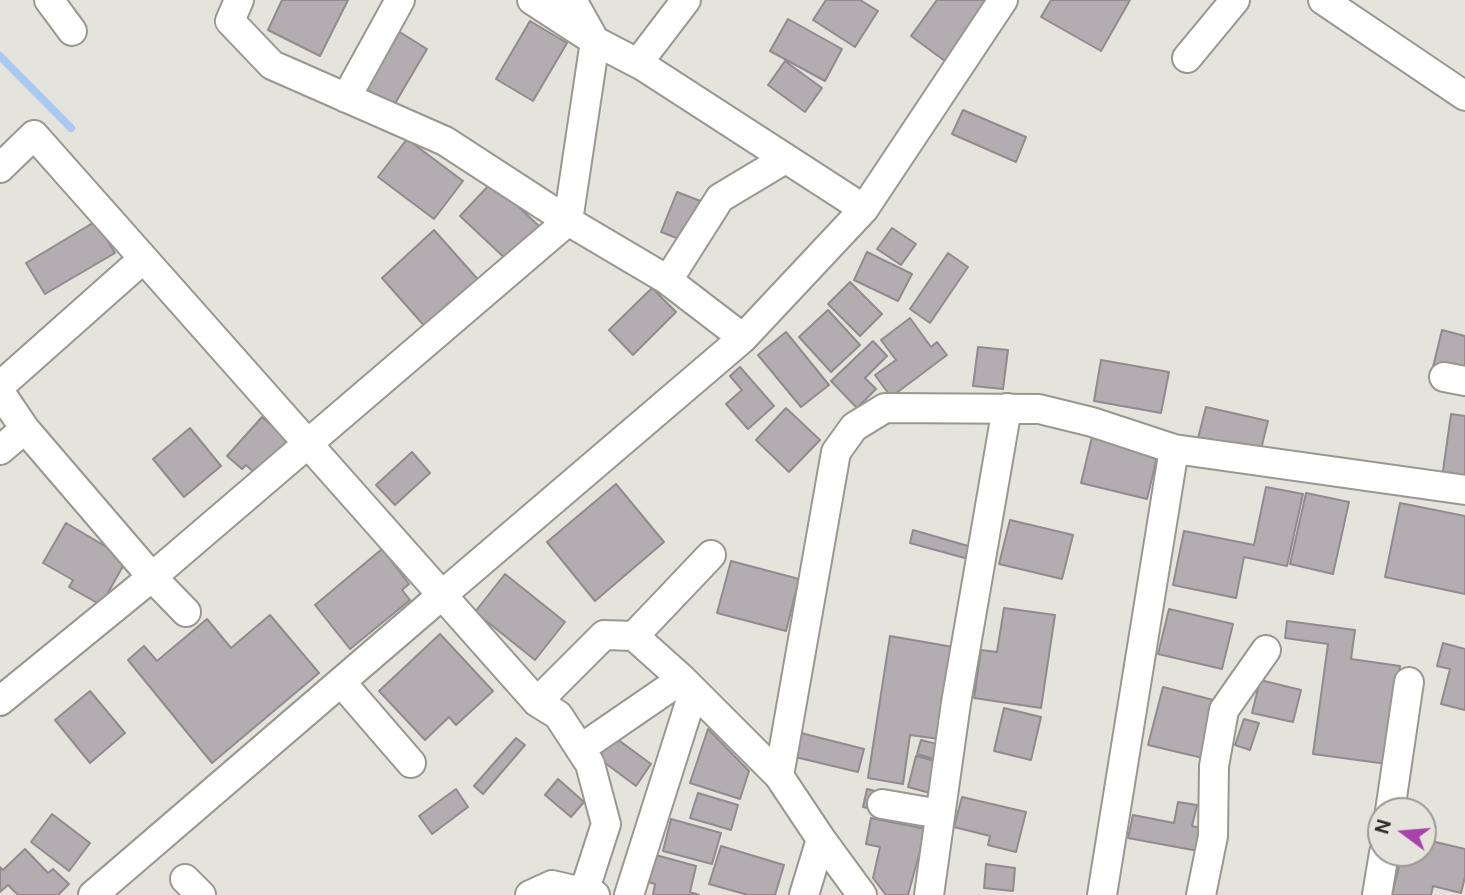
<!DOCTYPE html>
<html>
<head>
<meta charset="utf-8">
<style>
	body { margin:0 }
	#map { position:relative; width:1465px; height:895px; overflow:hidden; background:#e5e4dc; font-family:"DM Sans",sans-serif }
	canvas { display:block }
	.north { position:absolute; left:1367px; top:797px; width:70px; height:70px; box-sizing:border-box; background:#e5e4dc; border:2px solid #9a9993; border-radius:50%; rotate:286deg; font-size:19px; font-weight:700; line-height:28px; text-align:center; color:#2a2926 }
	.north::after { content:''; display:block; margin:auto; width:24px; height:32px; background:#a743a8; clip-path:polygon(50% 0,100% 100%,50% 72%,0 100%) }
</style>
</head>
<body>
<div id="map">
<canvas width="1465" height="895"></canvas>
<div class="north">N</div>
</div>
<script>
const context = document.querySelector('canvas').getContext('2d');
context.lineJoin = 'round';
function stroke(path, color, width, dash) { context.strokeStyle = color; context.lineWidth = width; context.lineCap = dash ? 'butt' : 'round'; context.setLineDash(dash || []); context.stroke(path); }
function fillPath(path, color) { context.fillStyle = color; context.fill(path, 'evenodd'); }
stroke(new Path2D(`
	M 0,56 L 71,128`), '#abc8f2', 8);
const building = new Path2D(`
	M 282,0 L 348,0 L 320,56 L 268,30 Z
	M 826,0 L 860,0 L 878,11 L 855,47 L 813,20 Z
	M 937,0 L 985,0 L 992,5 L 949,64 L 911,36 Z
	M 1051,0 L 1130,0 L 1101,51 L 1041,17 Z
	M 788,19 L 842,49 L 825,81 L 770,51 Z
	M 530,21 L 567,43 L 533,101 L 496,79 Z
	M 390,26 L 427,49 L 394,105 L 356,83 Z
	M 785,61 L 822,88 L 805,112 L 768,85 Z
	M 963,110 L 1026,137 L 1016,162 L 952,134 Z
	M 407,139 L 463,181 L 434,219 L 378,177 Z
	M 492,182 L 540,227 L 509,262 L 460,216 Z
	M 677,192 L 703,202 L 687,242 L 661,232 Z
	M 96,221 L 115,253 L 45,294 L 26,263 Z
	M 892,228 L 916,244 L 901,265 L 877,249 Z
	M 434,230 L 481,283 L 428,330 L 382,278 Z
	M 867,252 L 912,274 L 898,301 L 854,280 Z
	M 948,253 L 968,267 L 930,323 L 910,309 Z
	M 850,282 L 882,314 L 860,336 L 828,304 Z
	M 652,288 L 676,312 L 633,355 L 609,330 Z
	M 828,310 L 860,345 L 831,372 L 799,337 Z
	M 910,318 L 931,347 L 937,342 L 947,355 L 891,397 L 875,375 L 896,360 L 881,340 Z
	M 1442,330 L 1465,336 L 1465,375 L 1433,367 Z
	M 786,332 L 829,385 L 801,407 L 758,355 Z
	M 873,341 L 887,356 L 865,378 L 876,389 L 857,408 L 831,381 Z
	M 978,347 L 1008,350 L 1003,389 L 973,386 Z
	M 1101,360 L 1169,372 L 1161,413 L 1094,401 Z
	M 740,367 L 774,406 L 748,429 L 726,404 L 742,390 L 730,376 Z
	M 1206,407 L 1268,421 L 1259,457 L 1197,442 Z
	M 786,408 L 820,440 L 789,472 L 756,440 Z
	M 1451,414 L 1465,416 L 1465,488 L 1441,485 Z
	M 262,417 L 290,441 L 258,476 L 246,465 L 242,469 L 227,456 Z
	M 190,428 L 221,466 L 184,497 L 153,459 Z
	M 1092,437 L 1158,453 L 1147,499 L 1081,483 Z
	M 412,452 L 430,473 L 395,505 L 376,485 Z
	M 616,484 L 664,542 L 595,601 L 547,542 Z
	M 1266,487 L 1303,494 L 1287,566 L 1244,557 L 1236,598 L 1173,585 L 1184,531 L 1254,545 Z
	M 1306,493 L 1349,502 L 1333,574 L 1290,564 Z
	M 1400,503 L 1465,516 L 1465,594 L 1385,577 Z
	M 1010,520 L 1073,535 L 1062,579 L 999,564 Z
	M 66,523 L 127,559 L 101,605 L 69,587 L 73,580 L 43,563 Z
	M 913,530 L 975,548 L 972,560 L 910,543 Z
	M 382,549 L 409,584 L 402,590 L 410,600 L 350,649 L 315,605 Z
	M 731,561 L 799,579 L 786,631 L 717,613 Z
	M 505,574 L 565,622 L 535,660 L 475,612 Z
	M 1004,608 L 1055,615 L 1041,708 L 974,698 L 981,650 L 997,652 Z
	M 1169,609 L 1233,624 L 1222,669 L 1158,654 Z
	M 270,615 L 319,673 L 212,763 L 128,660 L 144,646 L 157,661 L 207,619 L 231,648 Z
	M 1287,621 L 1355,630 L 1351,659 L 1400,666 L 1387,764 L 1313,754 L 1328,644 L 1285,638 Z
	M 440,634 L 493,691 L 456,725 L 449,717 L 425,740 L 379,691 Z
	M 890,636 L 953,647 L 939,739 L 910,735 L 903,784 L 868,778 Z
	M 1443,643 L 1465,649 L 1465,710 L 1441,704 L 1450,669 L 1437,666 Z
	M 1260,680 L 1301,690 L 1293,722 L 1252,713 Z
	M 1163,687 L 1221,702 L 1207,759 L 1148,745 Z
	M 90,691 L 125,733 L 90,763 L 55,720 Z
	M 1004,708 L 1041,717 L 1031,760 L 994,751 Z
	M 1244,719 L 1259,723 L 1250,750 L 1235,745 Z
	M 708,729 L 749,771 L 740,799 L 690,783 Z
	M 801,733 L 864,749 L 858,772 L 795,757 Z
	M 613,736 L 651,764 L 636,786 L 597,757 Z
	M 516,738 L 525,745 L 483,794 L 474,786 Z
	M 921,740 L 941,745 L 938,760 L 917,754 Z
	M 916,756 L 939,762 L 930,793 L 908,787 Z
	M 558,779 L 584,802 L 571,817 L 545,795 Z
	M 456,789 L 468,807 L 432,834 L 419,816 Z
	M 867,789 L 879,792 L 875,810 L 863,807 Z
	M 698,793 L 738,805 L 731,830 L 690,818 Z
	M 962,797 L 1026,812 L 1016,852 L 988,845 L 990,836 L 954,827 Z
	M 1178,802 L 1197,805 L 1192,826 L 1202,828 L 1198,851 L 1128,838 L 1133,815 L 1174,823 Z
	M 52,814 L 90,843 L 69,871 L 31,842 Z
	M 871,818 L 926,829 L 908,895 L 886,895 L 873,878 L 880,847 L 866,844 Z
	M 671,819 L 721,833 L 712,864 L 663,851 Z
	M 1423,839 L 1465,849 L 1465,877 L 1461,893 L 1433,886 L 1431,895 L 1392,895 L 1402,853 L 1423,853 Z
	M 721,846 L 784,865 L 775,895 L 748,895 L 709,884 Z
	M 25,849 L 48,873 L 53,869 L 69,884 L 58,895 L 18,895 L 8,885 L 0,892 L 0,867 L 3,870 Z
	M 652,854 L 696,866 L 690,892 L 699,895 L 653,895 L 655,884 L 645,881 Z
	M 986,864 L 1015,868 L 1013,891 L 984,888 Z`);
fillPath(building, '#b3acb1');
stroke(building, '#918a8e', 2);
const minor = new Path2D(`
	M 49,0 L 72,31
	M 239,0 L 230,21 L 272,65 L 445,141 L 568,221 L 666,279 L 743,338
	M 532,0 L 595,41 L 643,66 L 864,209
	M 1323,0 L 1465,96
	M 1187,58 L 1235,0
	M 638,63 L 686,0
	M 346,98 L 400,0
	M 0,168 L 34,135 L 442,595 L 743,338 L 864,209 L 1003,0
	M 668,280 L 720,198 L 785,159
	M 1444,377 L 1465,381
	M 0,386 L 143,259
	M 0,392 L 25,429 L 152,577 L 186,612
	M 0,450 L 25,429
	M 634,636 L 711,555
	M 341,682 L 411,763
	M 0,701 L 152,577 L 568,221 L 595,41 L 572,0
	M 537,702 L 558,715 L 590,764 L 606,824 L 584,892
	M 580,749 L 682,679
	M 779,776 L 836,452 L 854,427 L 885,408 L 1039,409 L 1092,422 L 1174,449 L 1465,490
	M 882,804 L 940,814
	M 1390,811 L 1409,682
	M 185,879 L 201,895
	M 93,895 L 442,595 L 537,702 L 604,635 L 634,636 L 682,679 L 779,776 L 821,839 L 862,895
	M 530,895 L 552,885 L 595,895
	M 629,895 L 693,693
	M 804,895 L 821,839
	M 929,895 L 956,703 L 1007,408
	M 1102,895 L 1174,449
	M 1201,895 L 1213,836 L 1214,766 L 1224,710 L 1266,650
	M 1377,895 L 1384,853`);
stroke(minor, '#989790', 32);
stroke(minor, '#fff', 28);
</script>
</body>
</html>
